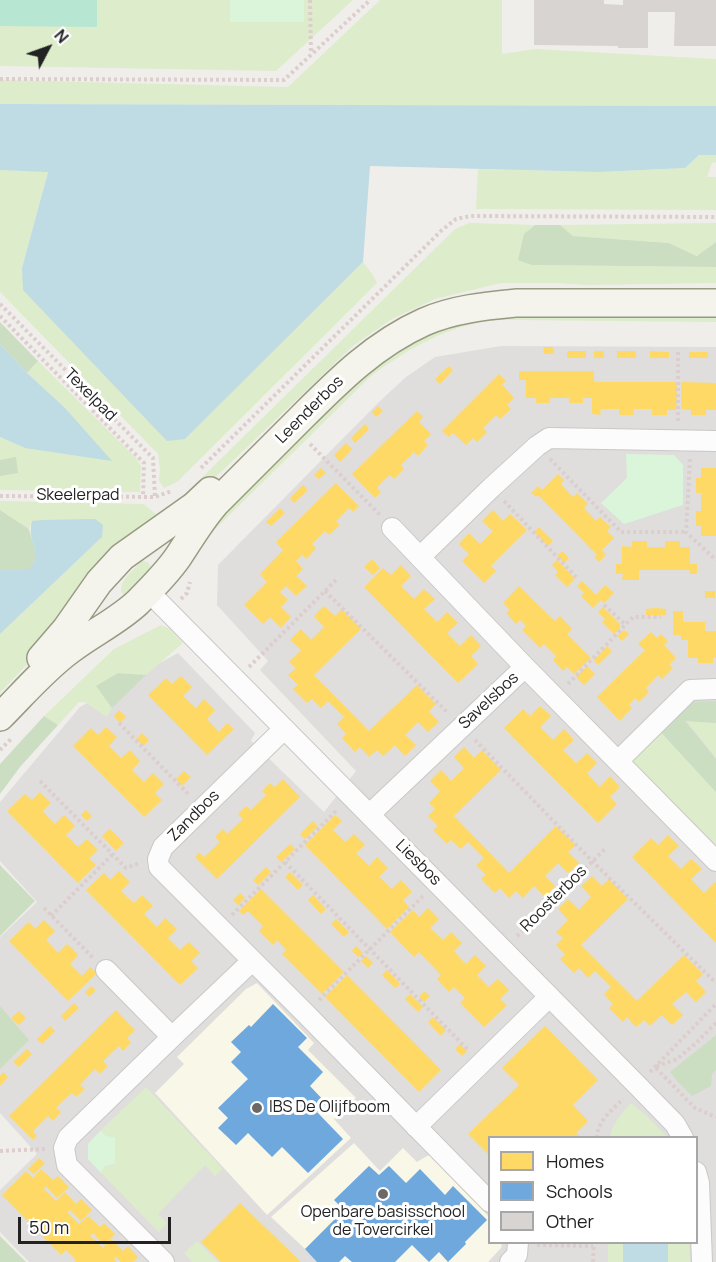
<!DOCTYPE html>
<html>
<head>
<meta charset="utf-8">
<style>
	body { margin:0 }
	#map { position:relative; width:716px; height:1262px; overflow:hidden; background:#f0eeeb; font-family:Manrope,sans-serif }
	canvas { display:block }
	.legend { position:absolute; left:488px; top:1136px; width:210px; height:108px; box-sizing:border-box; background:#fff; border:2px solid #a7a7a7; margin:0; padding:8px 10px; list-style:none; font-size:18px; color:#222 }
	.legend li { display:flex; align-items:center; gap:12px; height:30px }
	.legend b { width:30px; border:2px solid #a7a7a7 }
	.north { position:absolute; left:18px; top:18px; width:60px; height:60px; -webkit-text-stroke:4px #fff; paint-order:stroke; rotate:49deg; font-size:16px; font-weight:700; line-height:24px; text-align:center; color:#222 }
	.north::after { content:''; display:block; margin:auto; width:21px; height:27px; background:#222; clip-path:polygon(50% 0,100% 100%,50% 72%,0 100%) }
	.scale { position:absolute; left:18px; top:1217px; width:153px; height:27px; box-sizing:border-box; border:3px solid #222; border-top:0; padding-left:8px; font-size:18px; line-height:21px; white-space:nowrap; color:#222; -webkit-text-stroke:4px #fff; paint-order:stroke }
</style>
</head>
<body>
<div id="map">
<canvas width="716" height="1262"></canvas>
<ul class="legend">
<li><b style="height:16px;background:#ffd966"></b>Homes</li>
<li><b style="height:16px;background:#6fa8dc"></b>Schools</li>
<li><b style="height:16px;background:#d7d4d2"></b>Other</li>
</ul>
<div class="north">N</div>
<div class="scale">50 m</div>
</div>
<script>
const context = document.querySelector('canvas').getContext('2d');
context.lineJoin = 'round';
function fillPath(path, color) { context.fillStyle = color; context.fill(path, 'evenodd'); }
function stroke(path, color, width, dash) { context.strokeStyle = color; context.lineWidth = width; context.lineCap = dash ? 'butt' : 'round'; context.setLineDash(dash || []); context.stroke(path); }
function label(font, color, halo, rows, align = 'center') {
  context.font = font + ' Manrope,sans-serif'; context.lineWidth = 6; context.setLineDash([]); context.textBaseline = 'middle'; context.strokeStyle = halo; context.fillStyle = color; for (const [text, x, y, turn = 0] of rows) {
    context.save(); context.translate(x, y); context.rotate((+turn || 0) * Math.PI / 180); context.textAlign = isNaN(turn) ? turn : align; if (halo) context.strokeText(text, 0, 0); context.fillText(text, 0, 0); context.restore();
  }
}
fillPath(new Path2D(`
	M 501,346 L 716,347 L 716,1262 L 29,1262 L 0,1232 L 0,1190 L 37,1154 L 0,1113 L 0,937 L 37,902 L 0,861 L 0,802 L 80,707 L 178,653 L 255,733 L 251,741 L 324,812 L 356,771 L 260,670 L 268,661 L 217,605 L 218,565 L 379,402 L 406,377 L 435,357 ZM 490,1138 L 696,1138 L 696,1242 L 490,1242 Z`), '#dfdedc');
fillPath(new Path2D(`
	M 257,983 L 314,1043 L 308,1050 L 356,1098 L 334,1119 L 351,1138 L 267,1215 L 155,1093 L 184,1064 L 177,1057 L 246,989 Z
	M 354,1143 L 380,1171 L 403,1148 L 417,1162 L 432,1153 L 489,1217 L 490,1242 L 502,1243 L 501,1248 L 488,1262 L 319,1262 L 271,1217 Z`), '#f8f7e8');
fillPath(new Path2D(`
	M 0,0 L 353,0 L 276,71 L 0,66 Z
	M 380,0 L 502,0 L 502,54 L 535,49 L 716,59 L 716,106 L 0,104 L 0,80 L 288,87 Z
	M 699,155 L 716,155 L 716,162 L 712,163 L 707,177 L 716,177 L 716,210 L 476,209 L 478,169 L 599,172 L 685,168 Z
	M 0,170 L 48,171 L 22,268 L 185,439 L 363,262 L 373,275 L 377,283 L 177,482 L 164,488 L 159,481 L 160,469 L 158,454 L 0,292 Z
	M 469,223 L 535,225 L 524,234 L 532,265 L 716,267 L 716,283 L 585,285 L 556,283 L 501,283 L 435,299 L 392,319 L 354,345 L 202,490 L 179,500 L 455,229 Z
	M 716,223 L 716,242 L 698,256 L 669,243 L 573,236 L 560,225 Z
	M 716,308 L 716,322 L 510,320 C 501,320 491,320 482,322 C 440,330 405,351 371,376 L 207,537 L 214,513 L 367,363 L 457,316 Z
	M 38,361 L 136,458 L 141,466 L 140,492 L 0,490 L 0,437 L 25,448 L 64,407 L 27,373 Z
	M 0,501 L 144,504 L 163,520 L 0,693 L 0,634 L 101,538 L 32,521 L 29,529 L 0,510 Z
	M 142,560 L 149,563 L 152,569 L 129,596 L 124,595 L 121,592 C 121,577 134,571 142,560 Z
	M 161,625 L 170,629 L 183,643 L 146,675 L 118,673 L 97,687 L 112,708 L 107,717 L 84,702 L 79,702 L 58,725 L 44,716 L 114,649 Z
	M 685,720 L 716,723 L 716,758 Z
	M 659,730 L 716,792 L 716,848 L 631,760 Z
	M 146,1087 L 223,1169 L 215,1176 L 205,1165 L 158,1214 L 167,1223 L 159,1232 L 101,1173 L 105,1166 L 115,1164 L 115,1137 L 106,1136 L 101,1130 Z
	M 631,1103 L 647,1116 L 667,1137 L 610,1137 C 612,1124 622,1113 631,1103 Z
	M 197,1241 L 218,1262 L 192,1262 L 184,1253 Z
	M 608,1243 L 623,1243 L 623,1262 L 608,1262 Z
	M 668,1243 L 689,1243 L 690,1262 L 668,1262 Z`), '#ddeccb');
fillPath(new Path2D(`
	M 535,225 L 560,225 L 573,236 L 669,243 L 697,256 L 716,242 L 716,267 L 532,265 L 518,260 L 524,234 Z
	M 0,322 L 38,361 L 27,373 L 0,344 Z
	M 16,457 L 18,473 L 0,476 L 0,460 Z
	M 0,510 L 29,529 C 33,545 40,557 30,570 L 0,570 Z
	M 118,673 L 146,675 L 112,708 L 96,686 Z
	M 716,701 L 716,723 L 685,721 L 716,759 L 716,792 L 659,730 L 690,702 Z
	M 44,716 L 58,725 L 20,767 L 0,794 L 0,764 Z
	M 0,865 L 35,901 L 0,936 Z
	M 0,1006 L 29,1040 L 0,1069 Z
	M 716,1035 L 716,1070 L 712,1074 L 711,1086 L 692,1096 L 678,1082 L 670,1072 Z
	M 0,1236 L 26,1262 L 0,1262 Z`), '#cbdec1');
fillPath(new Path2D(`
	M 230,0 L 304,0 L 304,22 L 230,22 Z
	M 626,454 L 674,455 L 683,465 L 683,505 L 624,524 L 601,503 L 627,478 Z
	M 101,1130 L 106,1136 L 115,1137 L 115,1164 L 105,1166 L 101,1173 L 88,1159 L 88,1144 Z`), '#daf5da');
fillPath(new Path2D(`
	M 0,0 L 97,0 L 97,27 L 0,26 Z`), '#b7e6d2');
fillPath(new Path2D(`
	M 0,104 L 716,106 L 716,155 L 699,155 L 685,168 L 599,172 L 370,166 L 363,262 L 185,439 L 167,441 L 23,290 L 22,268 L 48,172 L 0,170 Z
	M 0,344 L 27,373 L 64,407 L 112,461 L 25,448 L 0,437 Z
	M 95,519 L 103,525 L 102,537 L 0,634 L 0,570 L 29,570 C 44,553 26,541 32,521 L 43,520 Z
	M 623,1243 L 668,1243 L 668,1262 L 623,1262 Z`), '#bfdbe3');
fillPath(new Path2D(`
	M 543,347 L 553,347 L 554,354 L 544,354 Z
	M 567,351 L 586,351 L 586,358 L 567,358 Z
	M 594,351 L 604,351 L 604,358 L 594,358 Z
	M 617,351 L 636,351 L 636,358 L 617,358 Z
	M 650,351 L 669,352 L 669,358 L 650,358 Z
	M 689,352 L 708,352 L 708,358 L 689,358 Z
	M 449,366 L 453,370 L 440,384 L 435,379 Z
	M 519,371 L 594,371 L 594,382 L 677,382 L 677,410 L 667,410 L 667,415 L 652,415 L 652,409 L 633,409 L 634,415 L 619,415 L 619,409 L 601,409 L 600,415 L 592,414 L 592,398 L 583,398 L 583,403 L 569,403 L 569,398 L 550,398 L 550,403 L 536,403 L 536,398 L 526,398 L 526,380 L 519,380 Z
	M 499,374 L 506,381 L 502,385 L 514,398 L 507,405 L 511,409 L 500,419 L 496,415 L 483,428 L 487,432 L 477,442 L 473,438 L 466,445 L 453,433 L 449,437 L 442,431 Z
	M 681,382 L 716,383 L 716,410 L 706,410 L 706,415 L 691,415 L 691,410 L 681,409 Z
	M 378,406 L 383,411 L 376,417 L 372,412 Z
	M 417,411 L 423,417 L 419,422 L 431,434 L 424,441 L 428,445 L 418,456 L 414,452 L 401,465 L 404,469 L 394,479 L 390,475 L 383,481 L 377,488 L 381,492 L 375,498 L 352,474 Z
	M 365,424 L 369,429 L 355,443 L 351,438 Z
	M 346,443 L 352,449 L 340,462 L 334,455 Z
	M 321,468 L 326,473 L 319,479 L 314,475 Z
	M 701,468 L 716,468 L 716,536 L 701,536 L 701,526 L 696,526 L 696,511 L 701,511 L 701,493 L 696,493 L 696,478 L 701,478 Z
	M 558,474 L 564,480 L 561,484 L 567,491 L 573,497 L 577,493 L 588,504 L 584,508 L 596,521 L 600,517 L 611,527 L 607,531 L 614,538 L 602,550 L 606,555 L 599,562 L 594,557 L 597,555 L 550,507 L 538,495 L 536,497 L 531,493 L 538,486 L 542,490 Z
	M 336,483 L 359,506 L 353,512 L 349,508 L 336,521 L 340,525 L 329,535 L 325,531 L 312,544 L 316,548 L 311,554 L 306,559 L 302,555 L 296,561 L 303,569 L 296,576 L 307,586 L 296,596 L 286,586 L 280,592 L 288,600 L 281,607 L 291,617 L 281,628 L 270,617 L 263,624 L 244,605 L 267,582 L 260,574 L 283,550 L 276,542 Z
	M 303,485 L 308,490 L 294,503 L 290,498 Z
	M 280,508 L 285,513 L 271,526 L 266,522 Z
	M 493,510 L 503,521 L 510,514 L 527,530 L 491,566 L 496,571 L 484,583 L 462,561 L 469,554 L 459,544 L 469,533 L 480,544 L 493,531 L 482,521 Z
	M 539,527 L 553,541 L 548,546 L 534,532 Z
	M 632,541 L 647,541 L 647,547 L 665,547 L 665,541 L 680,541 L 680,547 L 690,547 L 690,564 L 697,564 L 697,574 L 690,574 L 690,570 L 639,570 L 639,580 L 622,580 L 623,574 L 616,574 L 616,564 L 622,564 L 622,546 L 632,547 Z
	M 562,551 L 569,558 L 564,563 L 557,556 Z
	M 372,559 L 380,568 L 373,575 L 364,567 Z
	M 557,560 L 575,579 L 567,587 L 555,575 L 558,572 L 552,565 Z
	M 401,565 L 411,576 L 401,586 L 414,599 L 424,589 L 435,599 L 424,609 L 437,622 L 447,612 L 458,623 L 447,633 L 460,646 L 471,635 L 481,646 L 471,656 L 478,664 L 458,683 L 364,587 L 383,568 L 391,575 Z
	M 582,581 L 596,595 L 605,585 L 614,593 L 604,603 L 601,600 L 593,608 L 581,596 L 584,593 L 577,586 Z
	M 519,586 L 555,621 L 560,616 L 572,629 L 567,634 L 591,658 L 574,674 L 567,667 L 563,671 L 553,660 L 556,656 L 544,644 L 540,648 L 522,630 L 526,626 L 520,620 L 516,624 L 506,613 L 510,610 L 503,603 Z
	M 705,591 L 715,591 L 715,598 L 705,598 Z
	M 324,606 L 335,616 L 342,609 L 361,629 L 314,675 L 369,731 L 417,685 L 436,704 L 429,711 L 439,722 L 428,732 L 418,722 L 405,735 L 416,745 L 405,756 L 395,745 L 383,756 L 377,750 L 369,757 L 360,747 L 355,752 L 342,738 L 346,734 L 337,724 L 344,717 L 328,701 L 321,708 L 312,699 L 307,703 L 293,689 L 298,685 L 288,675 L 296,668 L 289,662 L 301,650 L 290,640 L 301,629 L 311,640 L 324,627 L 314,616 Z
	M 603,607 L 620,624 L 620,629 L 614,634 L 602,622 L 605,619 L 598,612 Z
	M 656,608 L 666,609 L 666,615 L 646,615 L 646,609 Z
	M 673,611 L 683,611 L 683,622 L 705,622 L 705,631 L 716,631 L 716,658 L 713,658 L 713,663 L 698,663 L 698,658 L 688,658 L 688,640 L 681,640 L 681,635 L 673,635 Z
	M 624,630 L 629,634 L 622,641 L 617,636 Z
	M 651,632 L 657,638 L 661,634 L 668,641 L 664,645 L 676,658 L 669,665 L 673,668 L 662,679 L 658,675 L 646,688 L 649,692 L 639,702 L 635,698 L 629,705 L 632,708 L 620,721 L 597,697 L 645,650 L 638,644 Z
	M 607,646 L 612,651 L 598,665 L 594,660 Z
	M 587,666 L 595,674 L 584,685 L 576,677 Z
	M 181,676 L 192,687 L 183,696 L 196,708 L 204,699 L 215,710 L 207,719 L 219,732 L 227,723 L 234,729 L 207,755 L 148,695 L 166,678 L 172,684 Z
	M 540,706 L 551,716 L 540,727 L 553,740 L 564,729 L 574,740 L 563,750 L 576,763 L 587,753 L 597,763 L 587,773 L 600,787 L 610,776 L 620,787 L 610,797 L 617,804 L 598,823 L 504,728 L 523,709 L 530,716 Z
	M 119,710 L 126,717 L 120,723 L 114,716 Z
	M 106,727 L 117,737 L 109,746 L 121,758 L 130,750 L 140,761 L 132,770 L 144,782 L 153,773 L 164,784 L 155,793 L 162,800 L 144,817 L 73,746 L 91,728 L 98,735 Z
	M 142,733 L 149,740 L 143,746 L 136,739 Z
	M 464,747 L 474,758 L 482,750 L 501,770 L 454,816 L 509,873 L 556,826 L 576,845 L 568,852 L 579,863 L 568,873 L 558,863 L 545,876 L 555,886 L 545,897 L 534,886 L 523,898 L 516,891 L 509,898 L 500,888 L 495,893 L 481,879 L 486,875 L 476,865 L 484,858 L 468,842 L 461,849 L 451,840 L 447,844 L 433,830 L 438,826 L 428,816 L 435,809 L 429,803 L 440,791 L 430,781 L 441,770 L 451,781 L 464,768 L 454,757 Z
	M 184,771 L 191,777 L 182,786 L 176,779 Z
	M 283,779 L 300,797 L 217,879 L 195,857 L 199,852 L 204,857 L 220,842 L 215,837 L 223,829 L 227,834 L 243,819 L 238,814 L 246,806 L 251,810 L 266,795 L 262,791 L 270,783 L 275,787 Z
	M 40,792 L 51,803 L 43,811 L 49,818 L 55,824 L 64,815 L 75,826 L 66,835 L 78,847 L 87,839 L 98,850 L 89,858 L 96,865 L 78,883 L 7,811 L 25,794 L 32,800 Z
	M 86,810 L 92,816 L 87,821 L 81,815 Z
	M 335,815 L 342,821 L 333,830 L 345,842 L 354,834 L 365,845 L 356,853 L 369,866 L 377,857 L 388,868 L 379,877 L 392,889 L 401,880 L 412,892 L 403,900 L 409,907 L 387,929 L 305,845 Z
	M 313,821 L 318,826 L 305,839 L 300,834 Z
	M 110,829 L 124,843 L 116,851 L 102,836 Z
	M 668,835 L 679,846 L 668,856 L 681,869 L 691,859 L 697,864 L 702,869 L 691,879 L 704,893 L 715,882 L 716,883 L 716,902 L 715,903 L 716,904 L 716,943 L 632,857 L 651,838 L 658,845 Z
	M 290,844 L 295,849 L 281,862 L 276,857 Z
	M 266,867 L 271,872 L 258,885 L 253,880 Z
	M 119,871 L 130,882 L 121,891 L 127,897 L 134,903 L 142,895 L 153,906 L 144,914 L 157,927 L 165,918 L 177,929 L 168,938 L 180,950 L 189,942 L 200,953 L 191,961 L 198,968 L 180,985 L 86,890 L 104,873 L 110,880 Z
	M 290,872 L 303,885 L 298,890 L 285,877 Z
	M 592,876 L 602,886 L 609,879 L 628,899 L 581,945 L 637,1001 L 684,955 L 703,974 L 696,981 L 706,992 L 696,1002 L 686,992 L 672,1004 L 683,1015 L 672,1025 L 662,1015 L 650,1026 L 644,1020 L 636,1027 L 627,1017 L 623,1022 L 609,1008 L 613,1004 L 604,994 L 611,987 L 595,971 L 588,978 L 579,968 L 574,973 L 560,959 L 565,955 L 556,945 L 563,938 L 556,932 L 568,920 L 558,909 L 568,899 L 579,910 L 591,897 L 581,886 Z
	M 261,889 L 344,972 L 322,994 L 282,954 L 286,950 L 277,940 L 273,945 L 259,931 L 263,926 L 248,911 L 243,915 L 239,911 Z
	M 240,893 L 245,898 L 238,905 L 233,900 Z
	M 313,895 L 326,909 L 321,914 L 308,900 Z
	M 428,908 L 439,919 L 430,928 L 443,940 L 451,932 L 462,943 L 454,951 L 460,958 L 466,964 L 475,955 L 486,966 L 477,975 L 489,987 L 498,979 L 509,990 L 500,999 L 507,1005 L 484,1027 L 460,1003 L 465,998 L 454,987 L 449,992 L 437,979 L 441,975 L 419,952 L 414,957 L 390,932 L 413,910 L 419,917 Z
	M 336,919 L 349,932 L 344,937 L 331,924 Z
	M 44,920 L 55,931 L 46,940 L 52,946 L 58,953 L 67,944 L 73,949 L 78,955 L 70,964 L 82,976 L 90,967 L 97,973 L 68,1001 L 9,941 L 29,922 L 35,929 Z
	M 356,946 L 363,953 L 358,957 L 352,951 Z
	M 366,956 L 373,963 L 368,968 L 361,961 Z
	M 387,970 L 400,984 L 395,988 L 382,975 Z
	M 347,975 L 441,1070 L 419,1092 L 325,997 Z
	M 91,986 L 96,990 L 89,997 L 85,992 Z
	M 424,991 L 430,996 L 424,1002 L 419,997 Z
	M 410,994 L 423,1007 L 418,1012 L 405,999 Z
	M 74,1003 L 79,1008 L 65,1021 L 61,1016 Z
	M 116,1010 L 135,1030 L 127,1038 L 131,1043 L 123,1051 L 119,1046 L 103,1061 L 108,1066 L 100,1074 L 95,1069 L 80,1085 L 85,1089 L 76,1097 L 72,1093 L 64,1100 L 56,1108 L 61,1112 L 53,1121 L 48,1116 L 33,1131 L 37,1136 L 33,1140 L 9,1116 Z
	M 19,1011 L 26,1018 L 19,1025 L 11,1018 Z
	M 433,1017 L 446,1030 L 441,1036 L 428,1022 Z
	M 50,1026 L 55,1031 L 42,1044 L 37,1039 Z
	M 545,1026 L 598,1080 L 573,1105 L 588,1121 L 576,1133 L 581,1137 L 489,1137 L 489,1155 L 468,1134 L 519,1085 L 502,1068 Z
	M 460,1044 L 467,1051 L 462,1056 L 455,1049 Z
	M 27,1049 L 32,1054 L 19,1067 L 13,1062 Z
	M 3,1072 L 8,1077 L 0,1086 L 0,1076 Z
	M 39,1158 L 45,1163 L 34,1174 L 28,1169 Z
	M 41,1169 L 53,1180 L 58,1176 L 69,1187 L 57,1198 L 46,1186 L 44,1189 L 56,1201 L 65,1192 L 76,1204 L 81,1199 L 92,1210 L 81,1221 L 70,1210 L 67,1212 L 79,1224 L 88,1216 L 100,1227 L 104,1223 L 115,1234 L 104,1245 L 93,1233 L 90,1236 L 103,1248 L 111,1239 L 123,1251 L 128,1246 L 138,1257 L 133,1262 L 121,1262 L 116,1257 L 114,1259 L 116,1262 L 74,1262 L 76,1260 L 66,1250 L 61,1255 L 2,1195 L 26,1171 L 33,1178 Z
	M 240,1203 L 301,1262 L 221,1262 L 201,1242 Z`), '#ffd966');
fillPath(new Path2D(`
	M 273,1004 L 307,1038 L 298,1047 L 323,1072 L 310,1086 L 326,1103 L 317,1112 L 343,1139 L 308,1173 L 282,1147 L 272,1157 L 248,1133 L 236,1145 L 218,1128 L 228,1118 L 218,1108 L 248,1079 L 231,1062 L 241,1052 L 231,1042 L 249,1025 L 251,1027 Z
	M 369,1166 L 379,1175 L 389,1166 L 406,1183 L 420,1169 L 445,1195 L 453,1186 L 487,1220 L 465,1242 L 466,1244 L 448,1262 L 439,1252 L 429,1262 L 412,1245 L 395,1262 L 352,1262 L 345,1256 L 339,1262 L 317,1262 L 305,1249 L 344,1210 L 334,1200 Z`), '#6fa8dc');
fillPath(new Path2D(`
	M 534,0 L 604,0 L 604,4 L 623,5 L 623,0 L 716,0 L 716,46 L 674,46 L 675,12 L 648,12 L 648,48 L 618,48 L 618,46 L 534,45 Z`), '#d7d4d2');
const street = new Path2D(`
	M 392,528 L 525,667 L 716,861
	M 420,557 L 491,488 L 537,446 L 549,438 L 716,441
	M 148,591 L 637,1085 L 675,1124 L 683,1138
	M 284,729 L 163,847 L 158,859 L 159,867 L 305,1013 L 490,1202
	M 618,761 L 690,690 L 716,689
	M 370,814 L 525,667
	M 106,970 L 172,1037 L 252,961
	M 416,1127 L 549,997
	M 696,1172 L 699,1183 L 702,1262
	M 164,1262 L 67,1165 L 64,1148 L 68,1138 L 172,1037
	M 510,1262 L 517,1255 L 518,1242`);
const secondary = new Path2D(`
	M 41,658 L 66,629 L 99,582 L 122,557 L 194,506 L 210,491
	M 0,717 C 23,694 44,669 70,650 C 92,633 118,621 138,602 C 152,588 167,573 178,557 C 190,539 201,520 215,504 C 244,475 273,446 302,417 C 339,380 375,344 424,322 C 453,309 486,306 517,303 L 716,303`);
stroke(street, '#c9c8c7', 22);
stroke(secondary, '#999a82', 30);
stroke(new Path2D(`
	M 310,0 L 311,54
	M 0,79 L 284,80 L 370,0
	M 0,304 L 153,458 L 155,497
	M 0,316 L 144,463 L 143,497
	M 678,421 L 678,350
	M 310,444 L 381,516
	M 550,459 L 621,532 L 686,532
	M 690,459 L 686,532 L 716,560
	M 201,468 L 442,230 L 456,219 L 471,216 L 716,217
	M 0,496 L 155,497 L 172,491
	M 504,501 L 577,578
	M 325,591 L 448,713
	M 181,599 L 187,593 L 190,582
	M 604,605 L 626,625
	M 249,667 L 337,579
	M 568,684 L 633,617 L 661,617
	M 119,723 L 190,796
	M 475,740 L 592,861 L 716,983
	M 0,750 L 12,738
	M 40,781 L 126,868 L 140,863
	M 285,862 L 469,1051
	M 44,908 L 94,959
	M 232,915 L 337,810
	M 51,916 L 113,854
	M 517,936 L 606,848
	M 319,1000 L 424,895
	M 716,1023 L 695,1044 L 677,1059 L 655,1067 L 695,1108 L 716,1117
	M 650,1072 L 716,1004
	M 597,1138 C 597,1121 613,1109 623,1099
	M 0,1151 L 47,1149
	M 537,1245 L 593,1246
	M 593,1262 L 594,1242`), '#dccecd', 4, [3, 3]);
stroke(street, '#fdfcfc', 20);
stroke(secondary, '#f4f4ed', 27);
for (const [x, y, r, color] of [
	[257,1108,6,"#6a6968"],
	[383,1194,6,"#6a6968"]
]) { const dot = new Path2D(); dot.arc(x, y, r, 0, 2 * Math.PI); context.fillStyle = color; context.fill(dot); stroke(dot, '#fff', 2); }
label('16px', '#222', '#fff', [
	["Texelpad",90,395,45],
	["Leenderbos",310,410,-45],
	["Skeelerpad",78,496],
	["Savelsbos",489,701,-43],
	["Zandbos",194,816,-45],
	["Liesbos",418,863,45],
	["Roosterbos",554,899,-45]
]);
label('16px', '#222', '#fff', [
	["IBS De Olijfboom",269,1108],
	["Openbare basisschool",383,1213,"center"],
	["de Tovercirkel",383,1231,"center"]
], 'left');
</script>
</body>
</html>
